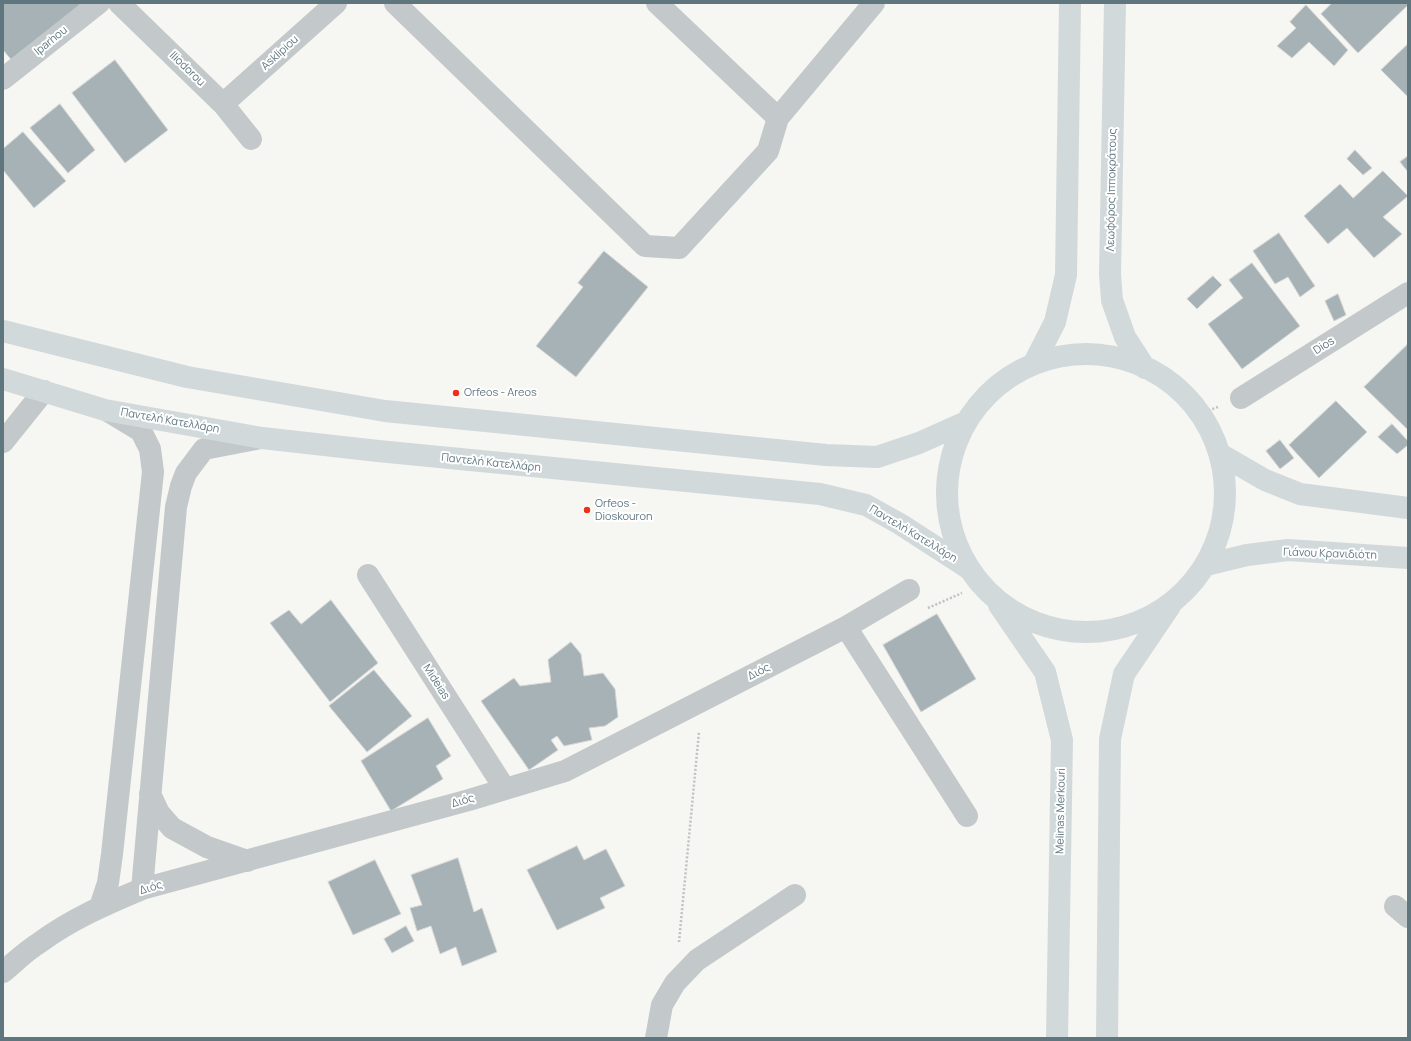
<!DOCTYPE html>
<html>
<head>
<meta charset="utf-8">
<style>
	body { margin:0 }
	#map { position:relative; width:1411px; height:1041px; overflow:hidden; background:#f6f6f2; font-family:Manrope,sans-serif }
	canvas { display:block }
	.frame { position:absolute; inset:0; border:4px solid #5f767f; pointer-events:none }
</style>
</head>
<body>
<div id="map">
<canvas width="1411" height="1041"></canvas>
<div class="frame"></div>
</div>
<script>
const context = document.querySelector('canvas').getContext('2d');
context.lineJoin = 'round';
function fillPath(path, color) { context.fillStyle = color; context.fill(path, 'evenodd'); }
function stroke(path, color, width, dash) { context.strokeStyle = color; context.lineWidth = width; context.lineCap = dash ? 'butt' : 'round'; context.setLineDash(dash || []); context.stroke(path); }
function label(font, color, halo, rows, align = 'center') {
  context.font = font + ' Manrope,sans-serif'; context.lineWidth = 4; context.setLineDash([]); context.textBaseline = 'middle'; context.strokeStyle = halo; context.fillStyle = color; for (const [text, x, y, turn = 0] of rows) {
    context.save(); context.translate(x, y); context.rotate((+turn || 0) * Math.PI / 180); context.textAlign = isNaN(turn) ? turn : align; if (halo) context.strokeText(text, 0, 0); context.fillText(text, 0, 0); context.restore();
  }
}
const building = new Path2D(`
	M 3,3 L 79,3 L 81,6 L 14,63 L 3,50 Z
	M 1332,3 L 1408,3 L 1408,5 L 1358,53 L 1321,14 Z
	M 1306,5 L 1348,50 L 1334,66 L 1309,42 L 1292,58 L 1277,46 L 1296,28 L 1290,22 Z
	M 1408,44 L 1408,97 L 1381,70 Z
	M 115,60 L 168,130 L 125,163 L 72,93 Z
	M 60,104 L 95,150 L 68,173 L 30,128 Z
	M 23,132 L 66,181 L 34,208 L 3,170 L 3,149 Z
	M 1355,150 L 1372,168 L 1363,175 L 1347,159 Z
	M 1408,156 L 1408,172 L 1400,162 Z
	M 1383,171 L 1408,196 L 1383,217 L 1402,234 L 1374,258 L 1347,228 L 1328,244 L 1304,216 L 1340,184 L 1353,198 Z
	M 1279,233 L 1315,286 L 1300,297 L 1288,277 L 1275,284 L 1253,251 Z
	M 604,251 L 648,287 L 576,377 L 536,346 L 583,287 L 578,283 Z
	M 1252,263 L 1300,326 L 1242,369 L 1208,324 L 1243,298 L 1229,280 Z
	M 1213,276 L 1222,285 L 1197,309 L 1187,299 Z
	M 1338,294 L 1346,315 L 1334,321 L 1325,301 Z
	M 1408,344 L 1408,430 L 1364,387 Z
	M 1336,401 L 1367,432 L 1319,478 L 1289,445 Z
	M 1392,424 L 1408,441 L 1408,445 L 1397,454 L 1378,437 Z
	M 1280,440 L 1294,458 L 1280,469 L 1266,451 Z
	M 331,600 L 378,663 L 330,702 L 270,623 L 289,610 L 301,624 Z
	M 937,614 L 976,679 L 921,712 L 883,645 Z
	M 571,642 L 581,654 L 584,676 L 603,673 L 615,689 L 618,717 L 605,726 L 589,728 L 592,740 L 564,746 L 557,736 L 551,740 L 558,750 L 529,770 L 481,701 L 514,678 L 520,686 L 551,682 L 548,660 Z
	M 374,670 L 412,716 L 367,752 L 329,706 Z
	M 428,718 L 451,756 L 436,766 L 443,779 L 391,811 L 361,761 Z
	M 577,846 L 584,860 L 606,849 L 625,886 L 600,898 L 605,908 L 557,930 L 527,870 Z
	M 458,858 L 474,912 L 482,908 L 497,952 L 462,966 L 456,947 L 440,954 L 431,926 L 417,931 L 410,908 L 422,905 L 411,875 Z
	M 375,860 L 401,914 L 353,935 L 328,882 Z
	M 406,926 L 414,941 L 392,953 L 384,939 Z`);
fillPath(building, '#a6b2b6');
stroke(building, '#d7d7d5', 1);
stroke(new Path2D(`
	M 1201,413 L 1218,407
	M 928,608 L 962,593
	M 679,942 L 699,732`), '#bfc1c3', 2.5, [2, 2]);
stroke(new Path2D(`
	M 119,3 L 223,104 L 251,139
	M 395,3 L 645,246 L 679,248 L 768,151 L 778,118 L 874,3
	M 657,3 L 778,118
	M 3,79 L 99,3
	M 223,104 L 336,3
	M 1241,398 L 1408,293
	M 3,442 L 44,391
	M 368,575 L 505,789
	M 846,627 L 967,816
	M 150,794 L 159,813 L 172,828 L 207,847 L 247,861
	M 142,889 L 176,507 L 181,486 L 186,473 L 204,449 L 261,438
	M 1395,906 L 1408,917
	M 100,907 L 108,883 L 112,854 L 153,472 L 150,449 L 141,431 L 108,411
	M 3,972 C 15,962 26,951 39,943 C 70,920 106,904 142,889 L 469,800 L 565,771 L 846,627 L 909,590
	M 656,1038 L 662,1005 L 675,983 L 697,960 L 795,895`), '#c3c8ca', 22);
stroke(new Path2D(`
	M 1115,3 L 1110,274 L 1112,300 L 1119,320 L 1125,337 L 1145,368
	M 3,331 L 187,377 L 385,411 L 826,455 L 877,457 L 919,443 L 966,422
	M947 493a139 139 0 1 1 278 0a139 139 0 1 1-278 0Z
	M 1034,363 L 1055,322 L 1066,275 L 1070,3
	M 3,379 L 105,410 L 262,438 L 378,451 L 820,494 L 866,505 L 900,524 L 968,568
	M 1220,454 L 1265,480 L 1300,494 L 1408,508
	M 1206,565 L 1247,555 L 1288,550 L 1408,558
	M 999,605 L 1045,672 L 1062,740 L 1057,1038
	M 1107,1038 L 1110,739 L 1124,674 L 1170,606`), '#d2d9db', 22);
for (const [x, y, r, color] of [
	[456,393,4,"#ee2f1a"],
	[587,510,4,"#ee2f1a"]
]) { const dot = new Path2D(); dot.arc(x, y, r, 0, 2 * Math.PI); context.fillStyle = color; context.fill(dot); stroke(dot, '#fff', 1.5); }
label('11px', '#5f767f', '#fff', [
	["Iparhou",51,41,-39],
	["Asklipiou",280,53,-42],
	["Iliodorou",187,69,44],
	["Λεωφόρος Ιπποκράτους",1112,190,-89],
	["Dios",1324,346,-32],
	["Παντελή Κατελλάρη",170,421,10],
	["Παντελή Κατελλάρη",491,463,6],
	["Παντελή Κατελλάρη",913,534,31],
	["Γιάνου Κρανιδιότη",1330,554,2],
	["Διός",759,672,-27],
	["Mideias",436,682,57],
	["Διός",463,801,-16],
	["Melinas Merkouri",1061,811,-89],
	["Διός",151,888,-17]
]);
label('11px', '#5f767f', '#fff', [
	["Orfeos - Areos",464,393],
	["Orfeos -",595,504],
	["Dioskouron",595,517]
], 'left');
</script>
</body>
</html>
